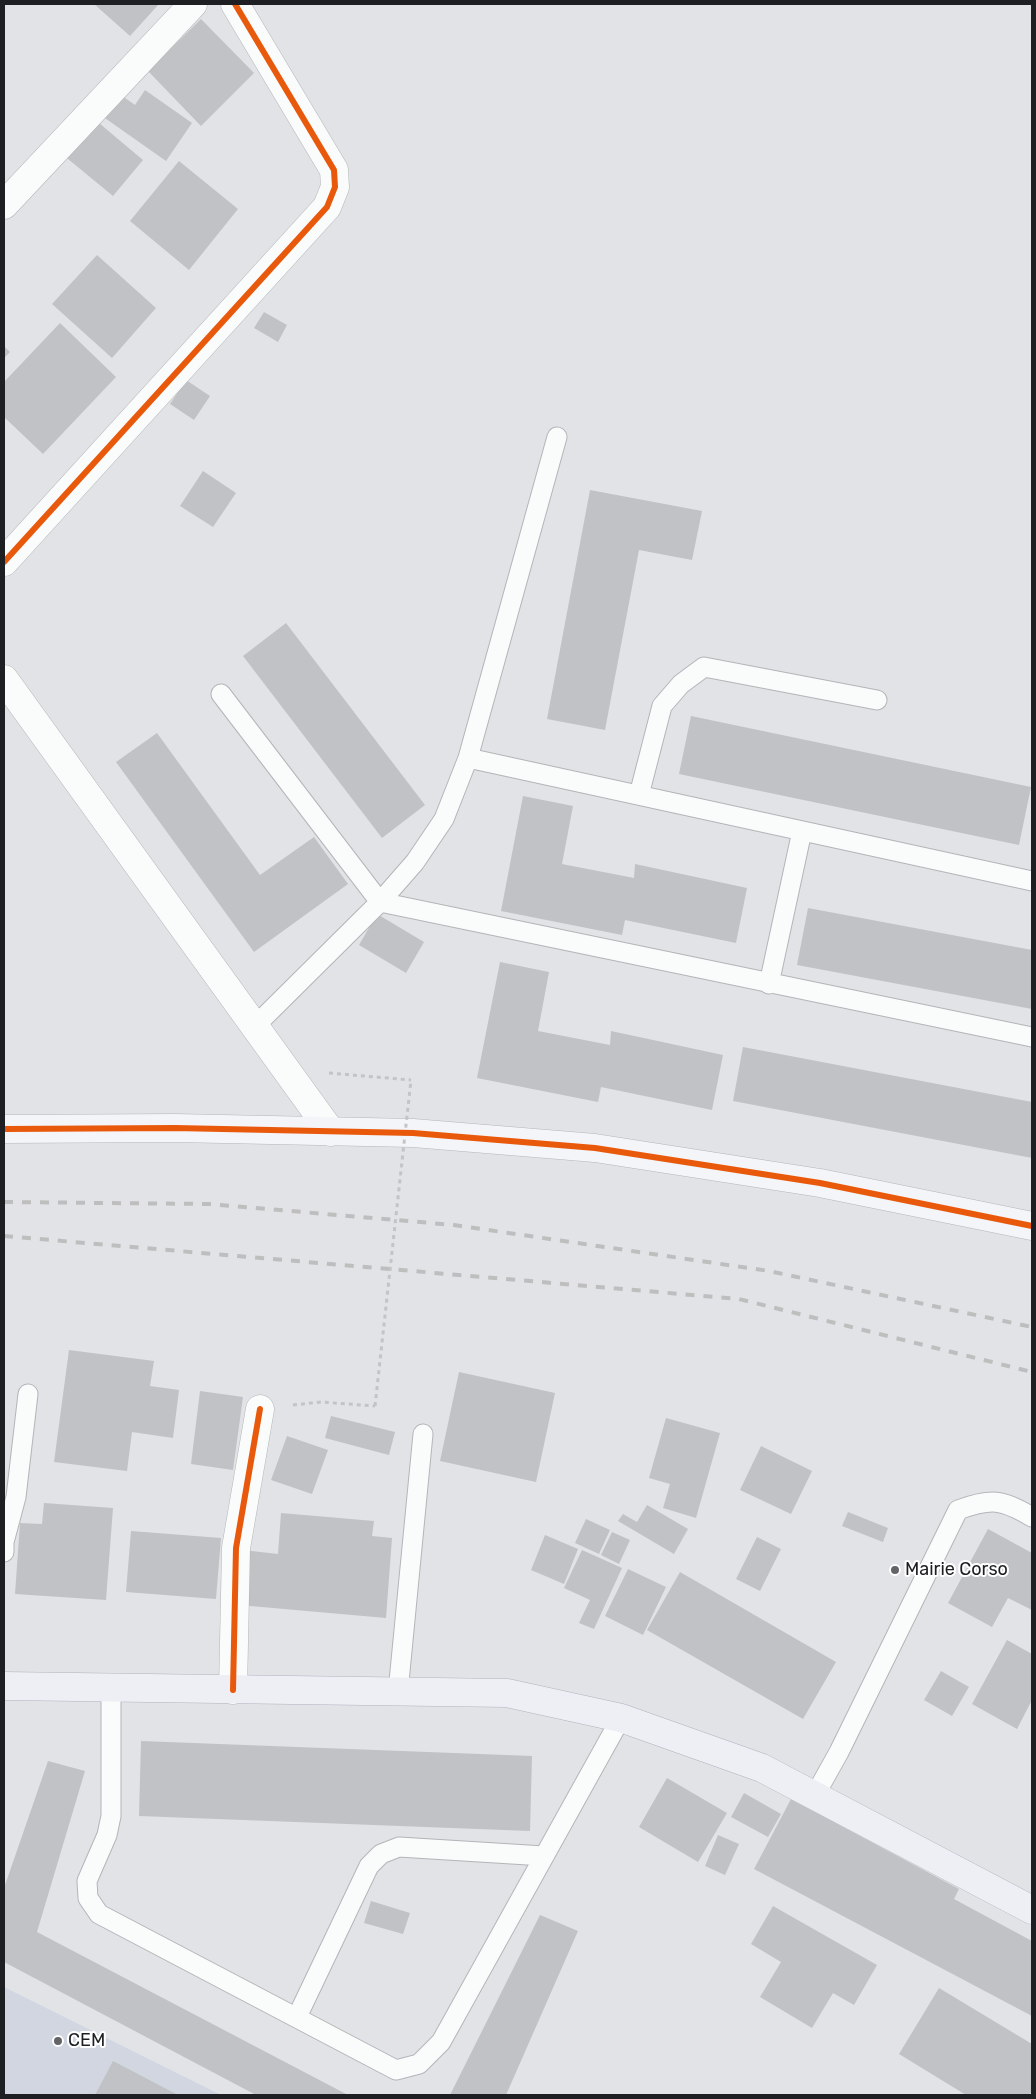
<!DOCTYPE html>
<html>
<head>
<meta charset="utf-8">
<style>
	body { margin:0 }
	#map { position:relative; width:1036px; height:2099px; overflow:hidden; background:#e1e3e7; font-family:Rubik,sans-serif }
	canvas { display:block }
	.frame { position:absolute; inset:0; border:5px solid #1e1f22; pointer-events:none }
</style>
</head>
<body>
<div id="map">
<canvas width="1036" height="2099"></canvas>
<div class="frame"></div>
</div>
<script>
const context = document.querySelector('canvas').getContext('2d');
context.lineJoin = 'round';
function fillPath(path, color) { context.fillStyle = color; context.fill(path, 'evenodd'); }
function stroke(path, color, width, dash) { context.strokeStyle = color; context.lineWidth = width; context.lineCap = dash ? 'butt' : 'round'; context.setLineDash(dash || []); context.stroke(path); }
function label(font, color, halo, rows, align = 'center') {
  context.font = font + ' Rubik,sans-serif'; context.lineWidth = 4; context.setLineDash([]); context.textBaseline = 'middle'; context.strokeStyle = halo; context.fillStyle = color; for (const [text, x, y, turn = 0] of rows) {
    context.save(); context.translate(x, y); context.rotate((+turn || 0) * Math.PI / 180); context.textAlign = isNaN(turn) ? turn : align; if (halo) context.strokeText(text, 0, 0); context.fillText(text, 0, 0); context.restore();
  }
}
fillPath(new Path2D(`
	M 4,1987 L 221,2095 L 4,2095 Z`), '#d2d6e0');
fillPath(new Path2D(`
	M 94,4 L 159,4 L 130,36 Z
	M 201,19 L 254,73 L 201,126 L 148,71 Z
	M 145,90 L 192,123 L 166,161 L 102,116 L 118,93 L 135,105 Z
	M 93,118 L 143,160 L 113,196 L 62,154 Z
	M 179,161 L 238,209 L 189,270 L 130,221 Z
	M 97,255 L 156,308 L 112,358 L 52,304 Z
	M 264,312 L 287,325 L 278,342 L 254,328 Z
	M 60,323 L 116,377 L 43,454 L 4,417 L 4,382 Z
	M 4,346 L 10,352 L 4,358 Z
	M 186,380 L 210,396 L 194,420 L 170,404 Z
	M 203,471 L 236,493 L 213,527 L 180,506 Z
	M 590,490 L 702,511 L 692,560 L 639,550 L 605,730 L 547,719 Z
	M 286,623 L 425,805 L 382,838 L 243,656 Z
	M 691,716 L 1031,787 L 1019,845 L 679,774 Z
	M 157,733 L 260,875 L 314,837 L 348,884 L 254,952 L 116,762 Z
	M 523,796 L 573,806 L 562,864 L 634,878 L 635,864 L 747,888 L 736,943 L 625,920 L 622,935 L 501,911 Z
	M 808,908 L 1032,950 L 1032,1009 L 797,965 Z
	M 377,914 L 424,942 L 406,973 L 359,945 Z
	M 500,962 L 549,972 L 538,1031 L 610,1045 L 611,1031 L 723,1055 L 712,1110 L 601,1087 L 598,1102 L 477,1078 Z
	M 743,1047 L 1032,1102 L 1032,1158 L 733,1101 Z
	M 69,1350 L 154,1361 L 150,1386 L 179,1390 L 173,1438 L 132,1432 L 127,1471 L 54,1462 Z
	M 459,1372 L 555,1393 L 536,1482 L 440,1461 Z
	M 200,1391 L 243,1397 L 233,1470 L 191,1464 Z
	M 331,1416 L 395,1432 L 389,1455 L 325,1438 Z
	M 666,1418 L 720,1433 L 696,1518 L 663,1508 L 670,1484 L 649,1478 Z
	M 287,1436 L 328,1450 L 312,1494 L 271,1480 Z
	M 761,1446 L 812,1471 L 791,1514 L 740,1490 Z
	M 44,1503 L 113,1508 L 106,1600 L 15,1594 L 20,1523 L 42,1524 Z
	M 647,1505 L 688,1529 L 674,1554 L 618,1521 L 623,1514 L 637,1522 Z
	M 848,1512 L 888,1528 L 883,1542 L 842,1526 Z
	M 281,1513 L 374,1521 L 372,1536 L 392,1538 L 386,1618 L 239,1605 L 243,1550 L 278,1554 Z
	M 586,1519 L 610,1530 L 599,1554 L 575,1543 Z
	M 988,1529 L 1032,1553 L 1032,1610 L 1008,1598 L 992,1627 L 948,1603 Z
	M 131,1531 L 221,1538 L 216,1599 L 126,1592 Z
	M 612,1532 L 630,1540 L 619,1564 L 601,1555 Z
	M 545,1535 L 578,1549 L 564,1584 L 531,1570 Z
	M 757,1537 L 781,1549 L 760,1591 L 736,1579 Z
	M 582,1550 L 622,1568 L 594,1629 L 579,1623 L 590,1600 L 564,1588 Z
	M 628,1569 L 666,1587 L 643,1635 L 605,1616 Z
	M 680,1572 L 836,1662 L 803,1719 L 647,1630 Z
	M 1007,1640 L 1032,1654 L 1032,1700 L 1017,1729 L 972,1704 Z
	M 941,1671 L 969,1687 L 952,1716 L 924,1700 Z
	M 141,1741 L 532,1756 L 530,1831 L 139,1816 Z
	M 48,1761 L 85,1771 L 37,1932 L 348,2095 L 256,2095 L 4,1962 L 4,1888 Z
	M 667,1778 L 727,1813 L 698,1862 L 639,1827 Z
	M 744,1793 L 781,1814 L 768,1837 L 731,1817 Z
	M 791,1799 L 959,1889 L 954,1899 L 1032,1941 L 1032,2016 L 754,1869 Z
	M 718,1835 L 739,1844 L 725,1875 L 705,1866 Z
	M 371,1901 L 410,1913 L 403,1934 L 364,1923 Z
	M 773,1906 L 877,1965 L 854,2005 L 833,1993 L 812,2028 L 760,1997 L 781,1962 L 751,1944 Z
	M 540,1915 L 578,1931 L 506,2095 L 450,2095 Z
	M 939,1988 L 1032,2044 L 1032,2091 L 1029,2095 L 966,2095 L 899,2054 Z
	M 113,2061 L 178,2095 L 95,2095 Z`), '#c1c2c5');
const lane = new Path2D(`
	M 221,694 L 380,902 L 1032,1037
	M 468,758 L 1032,881
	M 639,795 L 662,706 L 681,684 L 704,667 L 877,700
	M 769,984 L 802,831
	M 255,1026 L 380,902 L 415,862 L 444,819 L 468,758 L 557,437
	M 4,1552 L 4,1542 L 16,1497 L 28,1394
	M 111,1688 L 111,1816 L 107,1835 L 87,1881 L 88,1898 L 99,1914 L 396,2070 L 419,2064 L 441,2042 L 621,1718
	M 398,1692 L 423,1434
	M 815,1795 L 839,1752 L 958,1510 C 991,1498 1002,1499 1032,1517
	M 297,2017 L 369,1866 L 381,1854 L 399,1847 L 544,1856`);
const street = new Path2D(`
	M 4,205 L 193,4
	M 4,562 L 327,207 L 335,187 L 334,170 L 235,4
	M 4,679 L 331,1132
	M 233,1690 L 236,1548 L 260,1409`);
const secondary = new Path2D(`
	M 4,1129 L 175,1128 L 413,1133 L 595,1148 L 820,1183 L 1032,1226`);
const primary = new Path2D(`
	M 4,1686 L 507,1693 L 621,1718 L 762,1768 L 1032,1910`);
stroke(lane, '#b4b5b8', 21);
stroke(street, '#b4b5b8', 29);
stroke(secondary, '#b4b5b8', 29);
stroke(primary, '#aeb3bd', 29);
stroke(new Path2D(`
	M 329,1073 L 411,1080
	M 293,1405 L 321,1402 L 375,1406`), '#c3c4c5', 3, [4, 4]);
stroke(lane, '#fafbfb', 19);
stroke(street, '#fafbfb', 28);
stroke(secondary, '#f4f5f8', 28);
stroke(primary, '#edeff5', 28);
stroke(new Path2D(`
	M 4,1202 L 209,1204 L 454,1225 L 769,1271 L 1032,1327
	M 4,1236 L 739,1299 L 1032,1372`), '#bebebf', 4, [9, 9]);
stroke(new Path2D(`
	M 375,1406 L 411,1080`), '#c3c4c5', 3, [4, 4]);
stroke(new Path2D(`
	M 4,562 L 327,207 L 335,187 L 334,170 L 235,4
	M 4,1129 L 175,1128 L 413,1133 L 595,1148 L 820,1183 L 1032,1226
	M 233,1690 L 236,1548 L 260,1409`), '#e8590c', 6);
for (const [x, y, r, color] of [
	[895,1570,5,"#626467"],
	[58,2041,5,"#626467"]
]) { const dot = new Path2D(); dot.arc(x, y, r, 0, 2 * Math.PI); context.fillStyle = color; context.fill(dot); stroke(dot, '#fff', 2); }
label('18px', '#1e1f22', '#fff', [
	["Mairie Corso",905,1570],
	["CEM",68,2041]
], 'left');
</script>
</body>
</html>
